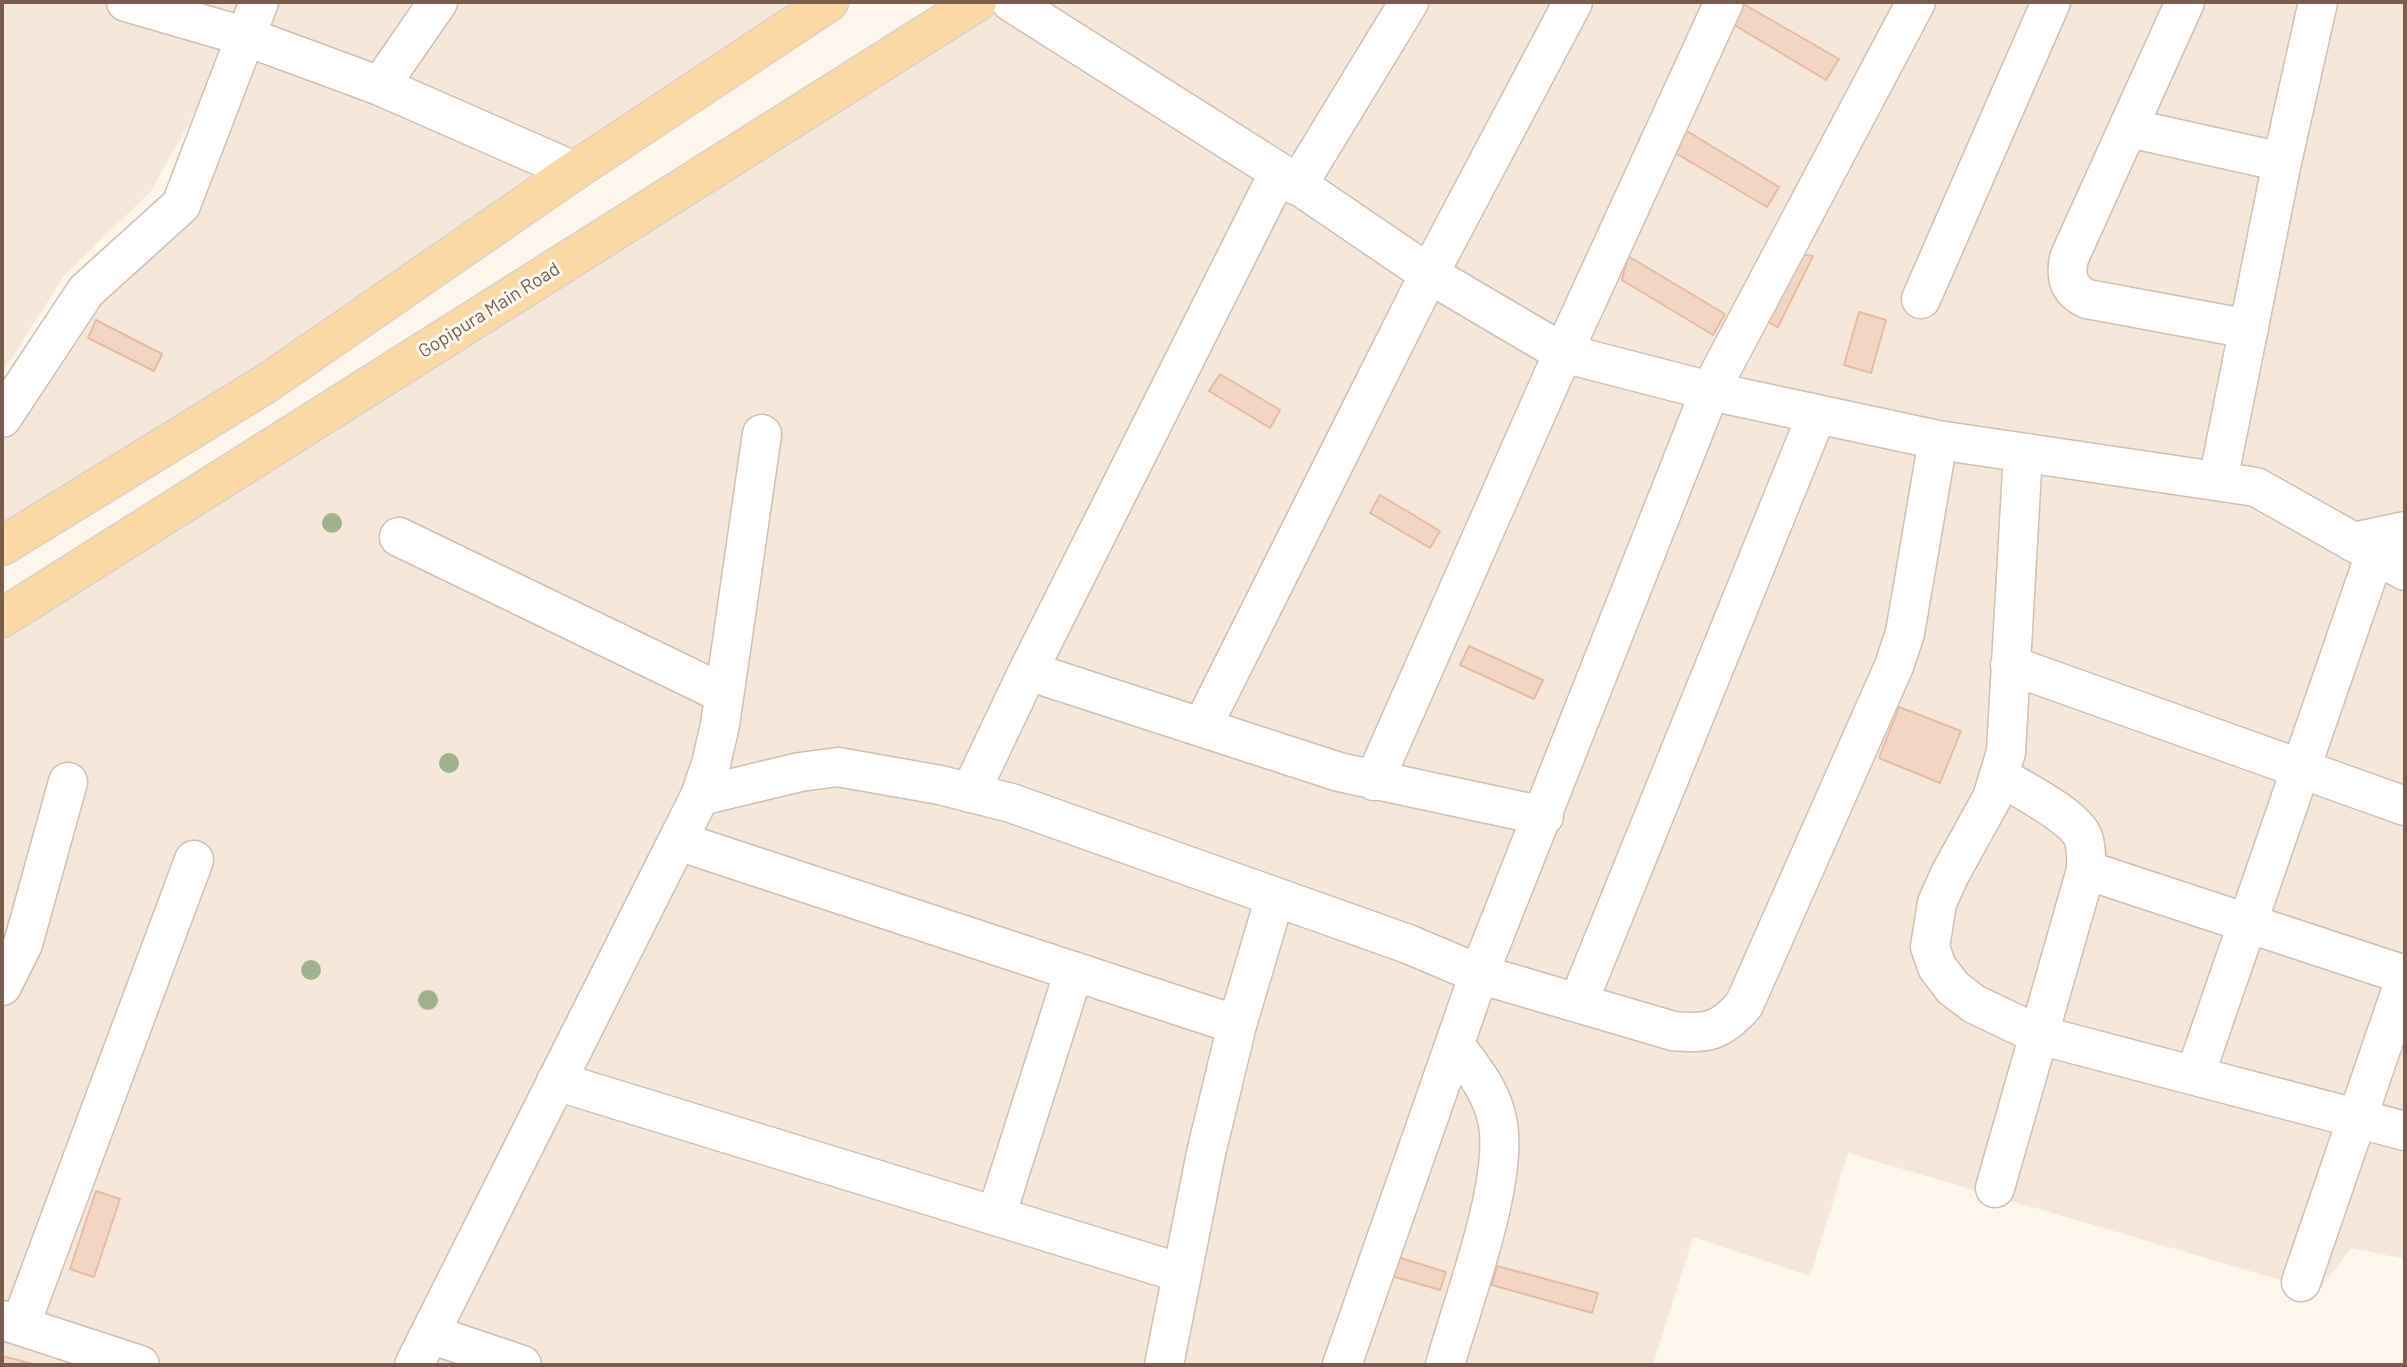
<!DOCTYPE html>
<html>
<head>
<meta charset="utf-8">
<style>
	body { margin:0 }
	#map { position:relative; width:2407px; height:1367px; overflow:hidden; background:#fdf6ec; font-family:Barlow,sans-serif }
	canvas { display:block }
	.frame { position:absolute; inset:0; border:4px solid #7a5c4d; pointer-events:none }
</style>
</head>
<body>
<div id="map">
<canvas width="2407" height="1367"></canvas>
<div class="frame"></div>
</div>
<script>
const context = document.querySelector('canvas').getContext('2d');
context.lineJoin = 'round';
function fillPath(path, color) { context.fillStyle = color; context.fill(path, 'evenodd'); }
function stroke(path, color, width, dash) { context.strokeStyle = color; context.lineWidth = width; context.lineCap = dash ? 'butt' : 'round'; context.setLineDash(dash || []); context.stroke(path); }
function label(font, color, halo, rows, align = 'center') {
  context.font = font + ' Barlow,sans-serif'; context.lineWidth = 6; context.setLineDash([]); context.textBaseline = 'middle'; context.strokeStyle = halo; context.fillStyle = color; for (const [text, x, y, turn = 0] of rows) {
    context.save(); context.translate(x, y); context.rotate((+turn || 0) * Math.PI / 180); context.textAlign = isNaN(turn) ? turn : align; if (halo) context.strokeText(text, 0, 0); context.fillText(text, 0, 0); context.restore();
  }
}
fillPath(new Path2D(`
	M 2,2 L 247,2 L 225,59 L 151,191 L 63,277 L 2,374 Z
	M 270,2 L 812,2 L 249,379 L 2,532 L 2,432 L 91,298 L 188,210 Z
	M 992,2 L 1894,2 L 1689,400 L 1332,1365 L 165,1365 L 2,1309 L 2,635 Z
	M 1936,2 L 2405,2 L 2405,1259 L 2351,1248 L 2318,1291 L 1848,1153 L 1810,1276 L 1693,1237 L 1653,1365 L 1349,1365 L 1553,816 L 1725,408 Z
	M 2,1326 L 120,1365 L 2,1365 Z`), '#f5e8da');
const building = new Path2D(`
	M 1740,2 L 1839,59 L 1826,80 L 1731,23 Z
	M 1682,128 L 1779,187 L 1767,207 L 1672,151 Z
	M 1791,253 L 1813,256 L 1778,327 L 1759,318 Z
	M 1628,256 L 1725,314 L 1713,335 L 1622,280 Z
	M 1859,312 L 1886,320 L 1871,373 L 1844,365 Z
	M 96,320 L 162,354 L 154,371 L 88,338 Z
	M 1220,374 L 1280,410 L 1270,428 L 1209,391 Z
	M 1380,495 L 1440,531 L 1430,548 L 1370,513 Z
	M 1469,646 L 1543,680 L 1534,699 L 1460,665 Z
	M 1899,707 L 1961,731 L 1940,783 L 1879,758 Z
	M 96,1191 L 120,1199 L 94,1277 L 70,1269 Z
	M 1394,1256 L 1446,1272 L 1440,1290 L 1388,1275 Z
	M 1497,1266 L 1598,1293 L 1592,1313 L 1492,1285 Z
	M 2,1356 L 37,1365 L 2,1365 Z`);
fillPath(building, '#f3d5c3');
stroke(building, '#e6bba3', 2);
const minor = new Path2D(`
	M 126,2 L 247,37 L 380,86 L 574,171
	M 1011,2 L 1279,172 L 1429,274 L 1563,353 L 1710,391 L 1938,440 L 2256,487 L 2405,571
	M 2185,2 L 2069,258 C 2065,277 2068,290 2087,299 L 2249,329
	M 380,86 L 438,2
	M 2129,128 L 2282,162
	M 1297,186 L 1409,2
	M 1921,299 L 2051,2
	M 2,418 L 86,291 L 181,205 L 259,2
	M 2023,453 L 2006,752 L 1992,798 L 1950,874 L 1937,903 L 1930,947 L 1937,967 L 1953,988 L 1974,1004 L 2039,1035 L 2405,1131
	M 2218,481 L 2282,162 L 2318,2
	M 399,537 L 724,694
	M 2353,542 L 2405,531
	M 2010,665 L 2405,806
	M 1028,671 L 1339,772 L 1544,816
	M 1202,727 L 1429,274 L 1573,2
	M 1374,781 L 1563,353 L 1724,2
	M 970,793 L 1028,671 L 1279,172
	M 700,796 L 800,772 L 838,767 L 940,785 L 1011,803 L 1408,944 L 1479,974 L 1673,1031 C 1708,1034 1720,1032 1744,1005 L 1894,666 L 1905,633 L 1938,440
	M 678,841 L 1237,1025 L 1275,897
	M 2086,870 L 2405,975
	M 2,986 L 23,944 L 68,782
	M 1578,1003 L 1817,414
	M 2195,1075 L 2375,554
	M 556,1081 L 1181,1273
	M 1995,1188 L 2086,870 C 2086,859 2087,848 2083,837 C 2073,815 2022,790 2001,777
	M 996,1216 L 1074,971
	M 2301,1282 L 2405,979
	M 2,1320 L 140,1365
	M 20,1326 L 194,860
	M 430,1334 L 522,1365
	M 414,1365 L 700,796 L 711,764 L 720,725 L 762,434
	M 1164,1365 L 1206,1153 L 1237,1025
	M 1342,1365 L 1479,974 L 1710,391 L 1916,2
	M 1445,1365 C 1462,1304 1508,1185 1498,1124 C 1493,1093 1473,1069 1455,1045`);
const major = new Path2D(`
	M 2,546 L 267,383 L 574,171 L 829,2
	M 2,618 L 977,2`);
stroke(minor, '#d1beb0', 41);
stroke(major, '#dad1cd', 41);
stroke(minor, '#fff', 38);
stroke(major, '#fbd9a5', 38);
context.fillStyle = '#a0b28e';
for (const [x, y] of [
	[332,523],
	[449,763],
	[311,970],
	[428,1000]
]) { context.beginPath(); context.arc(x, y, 10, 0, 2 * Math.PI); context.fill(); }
label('19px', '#7a5c4d', '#fffaf3', [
	["Gopipura Main Road",489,310,-32]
]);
</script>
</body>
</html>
